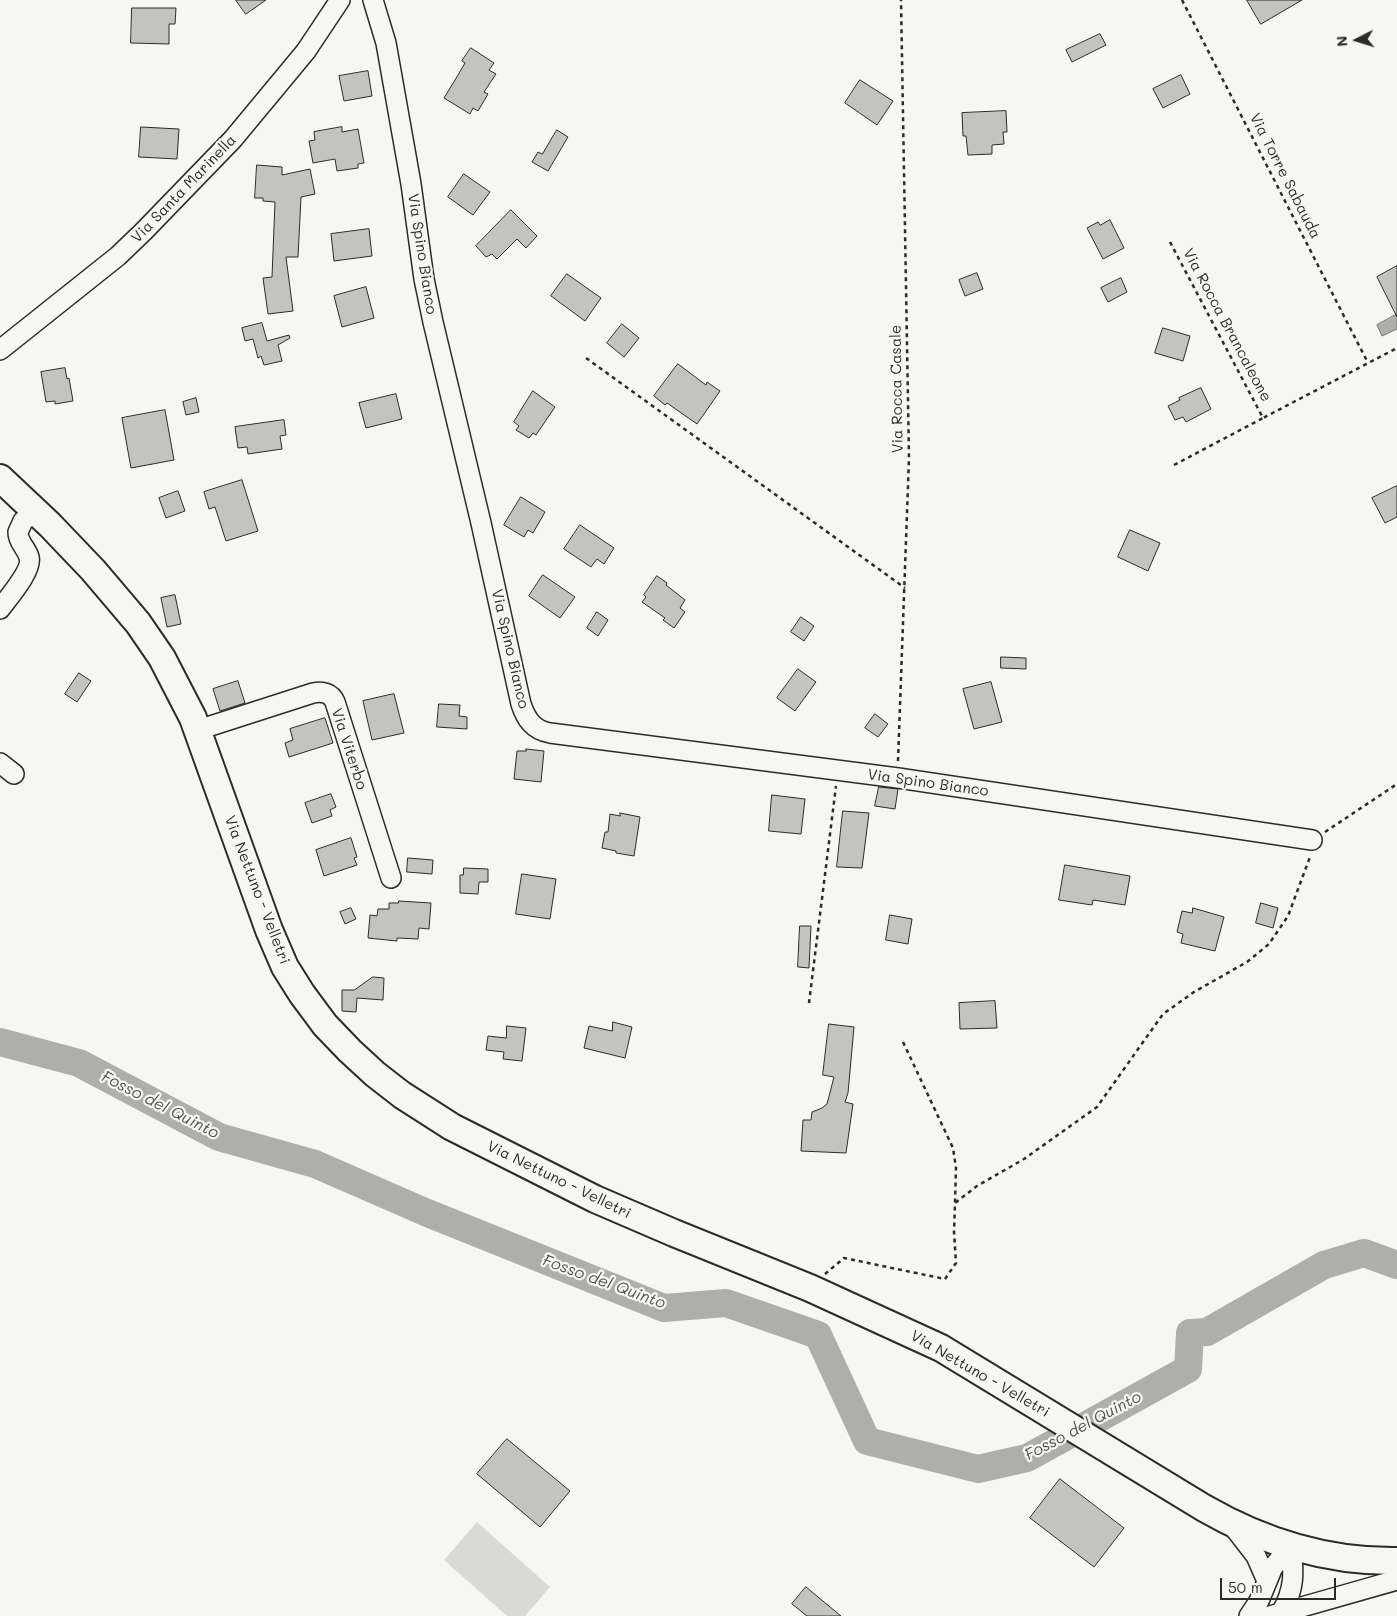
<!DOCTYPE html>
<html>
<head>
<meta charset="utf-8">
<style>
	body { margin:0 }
	#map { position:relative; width:1397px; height:1616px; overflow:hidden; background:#f6f6f2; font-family:Mali,sans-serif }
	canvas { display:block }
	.north { position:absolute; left:1332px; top:15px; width:50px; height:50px; -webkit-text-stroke:4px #f6f6f2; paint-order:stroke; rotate:265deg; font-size:14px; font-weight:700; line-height:20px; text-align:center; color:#2b2b2b }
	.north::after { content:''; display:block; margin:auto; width:18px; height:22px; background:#2b2b2b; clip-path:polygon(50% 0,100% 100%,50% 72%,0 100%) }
	.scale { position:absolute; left:1220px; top:1578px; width:116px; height:22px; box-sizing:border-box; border:2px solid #2b2b2b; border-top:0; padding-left:6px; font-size:15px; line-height:18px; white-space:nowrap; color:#2b2b2b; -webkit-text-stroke:4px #f6f6f2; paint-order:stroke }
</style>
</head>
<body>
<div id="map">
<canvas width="1397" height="1616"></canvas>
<div class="north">N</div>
<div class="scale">50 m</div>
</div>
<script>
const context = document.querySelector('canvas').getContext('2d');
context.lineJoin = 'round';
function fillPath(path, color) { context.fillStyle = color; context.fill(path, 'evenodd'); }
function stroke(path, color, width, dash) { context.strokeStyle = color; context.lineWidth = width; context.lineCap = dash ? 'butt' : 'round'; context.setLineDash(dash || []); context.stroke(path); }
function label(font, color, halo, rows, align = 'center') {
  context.font = font + ' Mali,sans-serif'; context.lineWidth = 4.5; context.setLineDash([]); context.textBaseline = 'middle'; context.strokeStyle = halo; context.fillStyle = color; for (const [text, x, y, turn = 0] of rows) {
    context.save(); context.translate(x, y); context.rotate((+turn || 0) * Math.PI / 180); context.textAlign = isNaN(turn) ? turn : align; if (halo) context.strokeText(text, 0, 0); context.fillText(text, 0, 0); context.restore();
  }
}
fillPath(new Path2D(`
	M 477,1522 L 550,1587 L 525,1616 L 507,1616 L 444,1560 Z`), '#d9d9d5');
const water = new Path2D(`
	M 1397,314 L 1397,329 L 1382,336 L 1377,325 Z`);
fillPath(water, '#aeaeab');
stroke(water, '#7a7a78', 1);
stroke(new Path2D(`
	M 0,1042 L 79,1063 L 219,1137 L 315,1164 L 425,1212 L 664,1308 L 726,1303 L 818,1335 L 867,1441 L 978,1469 L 1027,1458 L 1188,1369 L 1190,1333 L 1207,1332 L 1324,1265 L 1364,1253 L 1397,1265`), '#aeaeab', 28);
const building = new Path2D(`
	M 236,0 L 266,0 L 246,14 Z
	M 1247,0 L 1302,0 L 1261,24 Z
	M 132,8 L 176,8 L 175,24 L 169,24 L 169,44 L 131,43 Z
	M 1100,34 L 1106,45 L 1072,62 L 1066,50 Z
	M 471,48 L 494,63 L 489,70 L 496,74 L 484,92 L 488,94 L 478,111 L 473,108 L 470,114 L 444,98 L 458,75 L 465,63 L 462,61 Z
	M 368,71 L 372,96 L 344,101 L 339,76 Z
	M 1181,75 L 1190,94 L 1163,108 L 1153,89 Z
	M 860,80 L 893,101 L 877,125 L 845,103 Z
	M 1006,111 L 1007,132 L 1003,132 L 1004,144 L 992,145 L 992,154 L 968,155 L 966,136 L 963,136 L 962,113 Z
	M 141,127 L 179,129 L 177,159 L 139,157 Z
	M 342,127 L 342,132 L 358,129 L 364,163 L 358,164 L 358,168 L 337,171 L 335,159 L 313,163 L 309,141 L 315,140 L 314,132 Z
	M 557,130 L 568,137 L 548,171 L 532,162 L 538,152 L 542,154 Z
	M 257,165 L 282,167 L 282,175 L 310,169 L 315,194 L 301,197 L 298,257 L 286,257 L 293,311 L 268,314 L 263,278 L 272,277 L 275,202 L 263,201 L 263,198 L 255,198 Z
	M 464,174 L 490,192 L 473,215 L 448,197 Z
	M 511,210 L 537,236 L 526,248 L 517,239 L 497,259 L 492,254 L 486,257 L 476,246 Z
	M 1110,220 L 1124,248 L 1103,259 L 1087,228 L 1098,222 L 1100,225 Z
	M 369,229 L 372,256 L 334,261 L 331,234 Z
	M 1397,266 L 1397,317 L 1377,277 Z
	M 977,273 L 983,289 L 965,296 L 959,280 Z
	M 567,274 L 601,298 L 585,321 L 551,296 Z
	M 1121,278 L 1127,292 L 1108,302 L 1101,288 Z
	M 366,287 L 374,318 L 342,327 L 334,296 Z
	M 262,323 L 267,341 L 289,335 L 290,338 L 278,345 L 282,361 L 264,365 L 261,356 L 258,358 L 253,339 L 245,341 L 242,328 Z
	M 622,324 L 639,338 L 624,357 L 607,343 Z
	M 1163,328 L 1190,336 L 1183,361 L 1155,353 Z
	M 678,364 L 706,385 L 707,382 L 720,391 L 697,424 L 667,403 L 665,405 L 654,396 Z
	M 65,368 L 67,379 L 69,378 L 73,401 L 55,404 L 55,401 L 46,402 L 41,372 Z
	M 1201,388 L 1211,409 L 1186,422 L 1183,417 L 1175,420 L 1168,406 L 1180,400 L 1179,398 Z
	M 533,391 L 555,407 L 536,435 L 533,433 L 529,438 L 516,430 L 519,426 L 514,422 Z
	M 396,394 L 402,419 L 366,428 L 359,403 Z
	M 196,398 L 199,412 L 186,415 L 183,402 Z
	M 165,410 L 174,460 L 131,468 L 122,418 Z
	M 284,420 L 286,435 L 280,436 L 282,449 L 248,454 L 247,447 L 238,448 L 235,427 Z
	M 242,480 L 258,531 L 226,541 L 215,507 L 209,509 L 204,492 Z
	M 1397,486 L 1397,517 L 1385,523 L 1372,498 Z
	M 178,491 L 185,511 L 166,518 L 159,498 Z
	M 521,497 L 545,512 L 533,533 L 528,530 L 524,537 L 504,525 Z
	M 580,525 L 614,548 L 604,564 L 597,559 L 591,567 L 564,549 Z
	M 1130,530 L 1160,543 L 1148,571 L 1118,557 Z
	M 543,575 L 575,597 L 560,618 L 529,596 Z
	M 657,576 L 667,583 L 666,585 L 685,600 L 680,608 L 685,612 L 674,628 L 663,620 L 665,618 L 642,602 L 646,597 L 644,595 Z
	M 175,595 L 181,624 L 167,627 L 161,598 Z
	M 597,612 L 608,620 L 598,636 L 587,628 Z
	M 801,617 L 814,626 L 804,641 L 791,632 Z
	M 1001,657 L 1026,658 L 1026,669 L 1001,668 Z
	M 798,669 L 816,682 L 795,711 L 777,698 Z
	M 79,673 L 91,681 L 77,702 L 65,694 Z
	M 238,681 L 245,703 L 220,711 L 213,689 Z
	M 991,682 L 1002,722 L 974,729 L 963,689 Z
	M 394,694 L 404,733 L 372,740 L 363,701 Z
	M 439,704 L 460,705 L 459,716 L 467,717 L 467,729 L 437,727 Z
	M 875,714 L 888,724 L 878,737 L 865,728 Z
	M 325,718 L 333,743 L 289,757 L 285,743 L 293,740 L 290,729 Z
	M 526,749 L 544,751 L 541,782 L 514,779 L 517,751 L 526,751 Z
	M 879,787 L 898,789 L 895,809 L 875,806 Z
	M 331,794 L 336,807 L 330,810 L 332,816 L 312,823 L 305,803 Z
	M 772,795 L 805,799 L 801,834 L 769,831 Z
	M 843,811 L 869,813 L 862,868 L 837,867 Z
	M 620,813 L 640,817 L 634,856 L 616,853 L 616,851 L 602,848 L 605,832 L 608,832 L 610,814 L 620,816 Z
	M 351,838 L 357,857 L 354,858 L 357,865 L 324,876 L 316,850 Z
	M 408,858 L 433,860 L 432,874 L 407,872 Z
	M 1065,865 L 1130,876 L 1125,905 L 1093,900 L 1092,905 L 1059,900 Z
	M 464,868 L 488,869 L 488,882 L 479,882 L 478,894 L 460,893 L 460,875 L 463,875 Z
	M 522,874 L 556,879 L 550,919 L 516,914 Z
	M 399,901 L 431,903 L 429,929 L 419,928 L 418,939 L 397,938 L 397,941 L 368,938 L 370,915 L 377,916 L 378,909 L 389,909 L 389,903 L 398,903 Z
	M 1261,903 L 1278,908 L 1273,928 L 1256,923 Z
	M 351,908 L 356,919 L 345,924 L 340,912 Z
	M 1193,908 L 1224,917 L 1215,951 L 1181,943 L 1183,934 L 1177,932 L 1182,911 L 1192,913 Z
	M 890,915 L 912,919 L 908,944 L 886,940 Z
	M 800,926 L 811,926 L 809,968 L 798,967 Z
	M 373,977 L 384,978 L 383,1000 L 357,998 L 356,1012 L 342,1011 L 342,990 L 354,990 Z
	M 995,1001 L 997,1028 L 960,1029 L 959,1003 Z
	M 613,1022 L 632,1027 L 625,1058 L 584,1048 L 589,1026 L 612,1031 Z
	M 829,1024 L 854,1027 L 848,1093 L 845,1102 L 853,1104 L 846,1153 L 801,1151 L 803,1120 L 811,1120 L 812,1112 L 822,1108 L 827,1104 L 834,1077 L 823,1075 Z
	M 507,1026 L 526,1028 L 522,1061 L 503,1059 L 504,1052 L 486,1050 L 488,1036 L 506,1038 Z
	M 507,1439 L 570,1491 L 540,1527 L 477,1474 Z
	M 1060,1479 L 1124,1528 L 1094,1567 L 1030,1518 Z
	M 806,1587 L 841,1616 L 807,1616 L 792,1604 Z`);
fillPath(building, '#c3c3c0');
stroke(building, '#2b2b2b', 1);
const minor = new Path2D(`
	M 373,0 L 386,43 L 411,184 L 424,279 L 433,322 L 481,523 L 521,704 C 526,719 533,730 550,733 L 898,778 L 1312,840
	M 0,350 L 118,256 L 144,231 L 233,139 L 277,86 L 306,51 L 340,0
	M 0,609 C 8,598 33,570 29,557 C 26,547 18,543 18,532 L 23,521 L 36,511
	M 198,730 L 313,693 C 323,691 331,693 335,702 L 391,878
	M 0,763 L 14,774
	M 1232,1525 L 1256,1556 L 1267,1581
	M 1281,1613 C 1295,1589 1294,1573 1291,1546
	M 1249,1616 L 1259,1601 L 1273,1567 L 1291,1546
	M 1270,1616 L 1397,1580`);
const secondary = new Path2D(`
	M 0,478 L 50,525 L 93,570 L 138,623 L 162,658 L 193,718 L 269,930 L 285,967 L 302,994 L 325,1025 L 350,1051 L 375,1074 L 402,1095 L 452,1127 L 595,1199 L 674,1233 L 810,1288 L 941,1348 L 1204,1508 C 1263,1542 1328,1562 1397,1561`);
stroke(minor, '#2b2b2b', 22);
stroke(secondary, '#2b2b2b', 30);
stroke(new Path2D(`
	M 1182,0 L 1368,363
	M 1170,242 L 1263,418 L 1397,348
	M 586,358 L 905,588
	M 1174,465 L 1263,418
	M 898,761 L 909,458 L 901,0
	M 1325,832 L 1397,784
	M 809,1003 L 836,786
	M 903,1042 L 953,1148 L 956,1168 L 955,1203
	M 825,1274 L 844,1258 L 945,1279 L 956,1263 L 954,1232 L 955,1203 L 977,1186 L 1024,1159 L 1097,1107 L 1163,1014 L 1194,992 L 1247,962 L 1269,944 L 1288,916 L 1310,857`), '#2b2b2b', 2.5, [4, 4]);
stroke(minor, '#f6f6f2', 19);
stroke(secondary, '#f6f6f2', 26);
label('15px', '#2b2b2b', '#f6f6f2', [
	["Via Torre Sabauda",1285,176,63],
	["Via Santa Marinella",184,189,-46],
	["Via Spino Bianco",422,254,81],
	["Via Rocca Brancaleone",1227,325,62],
	["Via Rocca Casale",897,389,-91],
	["Via Spino Bianco",510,649,77],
	["Via Viterbo",349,749,72],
	["Via Spino Bianco",928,783,8],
	["Via Nettuno - Velletri",257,890,69],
	["Via Nettuno - Velletri",559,1180,26],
	["Via Nettuno - Velletri",980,1374,30]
]);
label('italic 16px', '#525251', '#f6f6f2', [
	["Fosso del Quinto",160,1105,27],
	["Fosso del Quinto",604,1282,20],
	["Fosso del Quinto",1083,1426,-28]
]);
</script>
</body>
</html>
